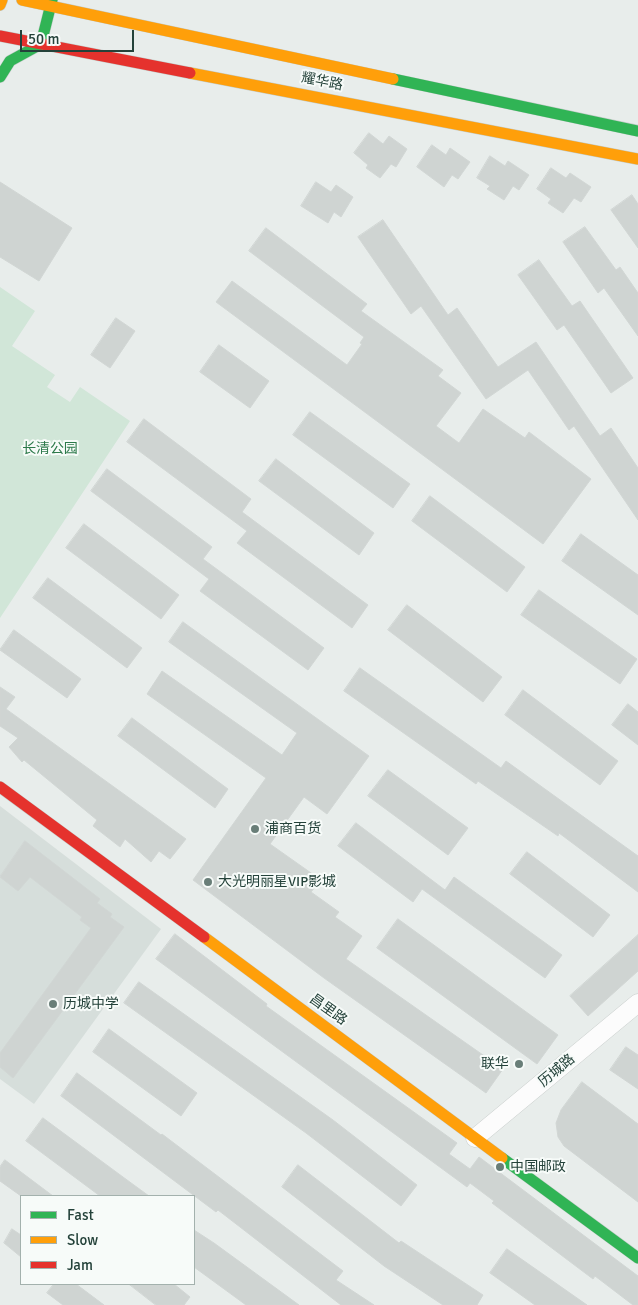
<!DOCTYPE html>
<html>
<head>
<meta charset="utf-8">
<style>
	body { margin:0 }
	#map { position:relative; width:638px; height:1305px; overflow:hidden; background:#e8edeb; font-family:Signika,sans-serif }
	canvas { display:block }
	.legend { position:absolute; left:20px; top:1195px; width:175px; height:90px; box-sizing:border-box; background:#f7fbf9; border:1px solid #a3b1ad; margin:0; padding:6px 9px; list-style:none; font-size:15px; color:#24423a }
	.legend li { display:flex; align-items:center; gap:10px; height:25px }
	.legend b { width:25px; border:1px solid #a3b1ad }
	.scale { position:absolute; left:20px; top:30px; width:114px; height:22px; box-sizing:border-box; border:2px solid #24423a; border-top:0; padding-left:6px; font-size:15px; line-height:18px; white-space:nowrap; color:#24423a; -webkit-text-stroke:4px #f7fbf9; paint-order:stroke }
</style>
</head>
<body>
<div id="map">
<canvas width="638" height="1305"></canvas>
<ul class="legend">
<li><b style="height:6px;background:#30b455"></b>Fast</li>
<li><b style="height:6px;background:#ff9f0a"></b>Slow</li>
<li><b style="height:6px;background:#e5322d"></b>Jam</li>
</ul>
<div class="scale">50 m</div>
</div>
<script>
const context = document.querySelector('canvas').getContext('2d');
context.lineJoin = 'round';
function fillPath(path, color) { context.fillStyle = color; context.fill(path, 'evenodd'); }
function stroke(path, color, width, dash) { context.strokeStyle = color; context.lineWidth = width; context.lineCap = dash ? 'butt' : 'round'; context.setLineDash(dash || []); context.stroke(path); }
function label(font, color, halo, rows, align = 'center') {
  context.font = font + ' Signika,"Noto Sans SC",sans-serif'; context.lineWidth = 4; context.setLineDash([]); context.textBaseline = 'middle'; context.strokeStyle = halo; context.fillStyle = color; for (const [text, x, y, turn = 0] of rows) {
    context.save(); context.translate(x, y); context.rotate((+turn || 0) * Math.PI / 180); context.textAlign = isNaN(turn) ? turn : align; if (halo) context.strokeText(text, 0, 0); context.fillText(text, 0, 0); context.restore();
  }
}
fillPath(new Path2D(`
	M 0,806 L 161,929 L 34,1104 L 0,1079 Z`), '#d6dedb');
fillPath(new Path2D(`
	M 0,287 L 35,311 L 12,346 L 55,375 L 47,387 L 70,402 L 80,387 L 130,421 L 0,618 Z`), '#d1e6d8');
const building = new Path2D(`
	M 369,133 L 383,144 L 389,136 L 407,149 L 396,167 L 391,164 L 380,178 L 366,168 L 368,165 L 354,153 Z
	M 432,145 L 446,155 L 450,148 L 470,162 L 458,179 L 452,175 L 444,187 L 417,167 Z
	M 490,156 L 505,166 L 508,161 L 529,175 L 519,190 L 513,186 L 504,200 L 487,189 L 490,186 L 477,178 Z
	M 551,168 L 566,178 L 570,173 L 591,187 L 581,202 L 574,198 L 563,213 L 548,203 L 551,199 L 537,189 Z
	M 0,182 L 72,228 L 39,281 L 0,257 Z
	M 316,182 L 331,192 L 336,185 L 353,197 L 341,217 L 334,212 L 328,223 L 301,206 Z
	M 632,195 L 638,204 L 638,248 L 611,210 Z
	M 383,220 L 448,315 L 457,308 L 498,367 L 536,342 L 600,436 L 611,428 L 638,468 L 638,520 L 574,426 L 569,430 L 528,370 L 486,399 L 421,306 L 411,314 L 358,237 Z
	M 585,227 L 616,270 L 620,267 L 638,293 L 638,336 L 604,288 L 598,293 L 563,242 Z
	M 266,228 L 367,304 L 361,311 L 443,370 L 438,376 L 461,393 L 436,426 L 459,443 L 483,409 L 525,438 L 529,432 L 591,479 L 543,544 L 216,302 L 232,281 L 347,365 L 362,344 L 360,343 L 364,337 L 249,251 Z
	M 539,260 L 572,306 L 580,301 L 633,378 L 611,393 L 564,325 L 557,330 L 518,275 Z
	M 116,318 L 135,331 L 110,368 L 91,355 Z
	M 219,345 L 269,381 L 250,408 L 200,372 Z
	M 310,412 L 410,484 L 393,508 L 293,435 Z
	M 144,419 L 251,499 L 242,512 L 368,605 L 352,628 L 237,543 L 247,531 L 127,442 Z
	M 276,459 L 374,533 L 359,555 L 259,481 Z
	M 107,469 L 212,547 L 203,559 L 324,648 L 308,670 L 200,591 L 209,579 L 91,491 Z
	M 430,496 L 525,567 L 507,592 L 412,521 Z
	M 84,524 L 179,595 L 161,619 L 66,548 Z
	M 581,534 L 638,575 L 638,615 L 562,561 Z
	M 48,578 L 142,648 L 127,668 L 33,598 Z
	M 539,590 L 637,659 L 620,684 L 521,615 Z
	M 407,605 L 502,677 L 483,702 L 388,630 Z
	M 183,622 L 369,756 L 327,814 L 304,797 L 270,844 L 321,880 L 311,892 L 339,912 L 335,917 L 362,936 L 346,959 L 503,1069 L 486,1093 L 324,978 L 193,880 L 266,778 L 147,694 L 162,671 L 282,755 L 297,733 L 169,642 Z
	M 14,630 L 81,679 L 67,698 L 0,650 Z
	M 360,668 L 501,768 L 506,761 L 638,856 L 638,892 L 559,833 L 558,836 L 478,781 L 476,784 L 344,691 Z
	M 0,687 L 15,697 L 6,709 L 186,839 L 170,859 L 159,851 L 151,862 L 125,839 L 120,847 L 93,826 L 97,820 L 24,760 L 22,762 L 9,747 L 18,738 L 0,726 Z
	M 523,690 L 618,761 L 600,785 L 505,715 Z
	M 628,704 L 638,712 L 638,745 L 612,725 Z
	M 132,718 L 228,789 L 215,808 L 118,736 Z
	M 388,770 L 468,828 L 448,855 L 368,796 Z
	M 356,823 L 445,890 L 454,877 L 562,955 L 545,978 L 422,889 L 413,902 L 338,846 Z
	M 25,841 L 100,899 L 97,903 L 112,914 L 110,917 L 124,927 L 13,1078 L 0,1067 L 0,1053 L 91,928 L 80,920 L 82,917 L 30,877 L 18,891 L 0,877 Z
	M 527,852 L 610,915 L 593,937 L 510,874 Z
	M 398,919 L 558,1035 L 537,1064 L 377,948 Z
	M 175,934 L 267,1004 L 266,1006 L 457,1143 L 449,1154 L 470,1169 L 479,1157 L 638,1276 L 638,1305 L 633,1305 L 595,1276 L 593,1279 L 492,1203 L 494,1201 L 470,1183 L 467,1187 L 156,959 Z
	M 638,935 L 638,971 L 588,1016 L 570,996 Z
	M 139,982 L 333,1120 L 417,1185 L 401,1206 L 306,1133 L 124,1003 Z
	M 109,1029 L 197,1093 L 181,1116 L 93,1052 Z
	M 626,1047 L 638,1055 L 638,1089 L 610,1070 Z
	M 77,1073 L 161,1135 L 162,1134 L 343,1271 L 336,1280 L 374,1305 L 341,1305 L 218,1210 L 216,1212 L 61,1096 Z
	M 582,1082 L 638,1124 L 638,1202 L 564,1146 L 558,1137 L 556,1123 L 561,1110 Z
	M 43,1118 L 123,1177 L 149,1196 L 100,1196 L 26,1141 Z
	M 5,1160 L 53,1196 L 21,1196 L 0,1181 L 0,1167 Z
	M 298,1165 L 399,1243 L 401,1241 L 483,1295 L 477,1305 L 443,1305 L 384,1266 L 282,1187 Z
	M 12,1229 L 21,1235 L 21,1257 L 4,1243 Z
	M 194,1230 L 214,1243 L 299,1305 L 246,1305 L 194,1267 Z
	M 507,1249 L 587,1305 L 535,1305 L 490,1273 Z
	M 54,1284 L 76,1284 L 104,1305 L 63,1305 L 47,1293 Z
	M 129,1284 L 174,1284 L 190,1297 L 184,1305 L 156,1305 Z`);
fillPath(building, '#cfd4d2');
stroke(building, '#d1d6d4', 1);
const street = new Path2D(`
	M 475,1138 L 638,1003`);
const fast = new Path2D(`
	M 0,77 L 10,61 L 41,44 L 52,0
	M 393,79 L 638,131
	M 502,1158 L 638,1258`);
const slow = new Path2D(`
	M 22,0 L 393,79
	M 0,5 L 2,0
	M 190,73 L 638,159
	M 204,937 L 502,1158`);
const jam = new Path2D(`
	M 0,36 L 190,73
	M 0,787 L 204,937`);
stroke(street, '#c5cac8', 19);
stroke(fast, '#c3cbc8', 12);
stroke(slow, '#c3cbc8', 12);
stroke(jam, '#c3cbc8', 12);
stroke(street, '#fcfcfc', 18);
stroke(fast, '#30b455', 11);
stroke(slow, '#ff9f0a', 11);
stroke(jam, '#e5322d', 11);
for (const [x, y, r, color] of [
	[255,829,5,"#697e78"],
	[208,882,5,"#697e78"],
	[53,1004,5,"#697e78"],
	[519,1064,5,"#697e78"],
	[500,1167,5,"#697e78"]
]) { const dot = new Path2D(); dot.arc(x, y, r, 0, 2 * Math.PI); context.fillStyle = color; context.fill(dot); stroke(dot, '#f7fbf9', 2); }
label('14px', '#24423a', '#f7fbf9', [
	["耀华路",322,82,11],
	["昌里路",328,1010,36],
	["历城路",557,1071,-40]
]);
label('14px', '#2d7a4b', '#f7fbf9', [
	["长清公园",50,449]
]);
label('14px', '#24423a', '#f7fbf9', [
	["浦商百货",265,829],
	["大光明丽星VIP影城",218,882],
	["历城中学",63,1004],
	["联华",509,1064,"right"],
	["中国邮政",510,1167]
], 'left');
</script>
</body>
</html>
